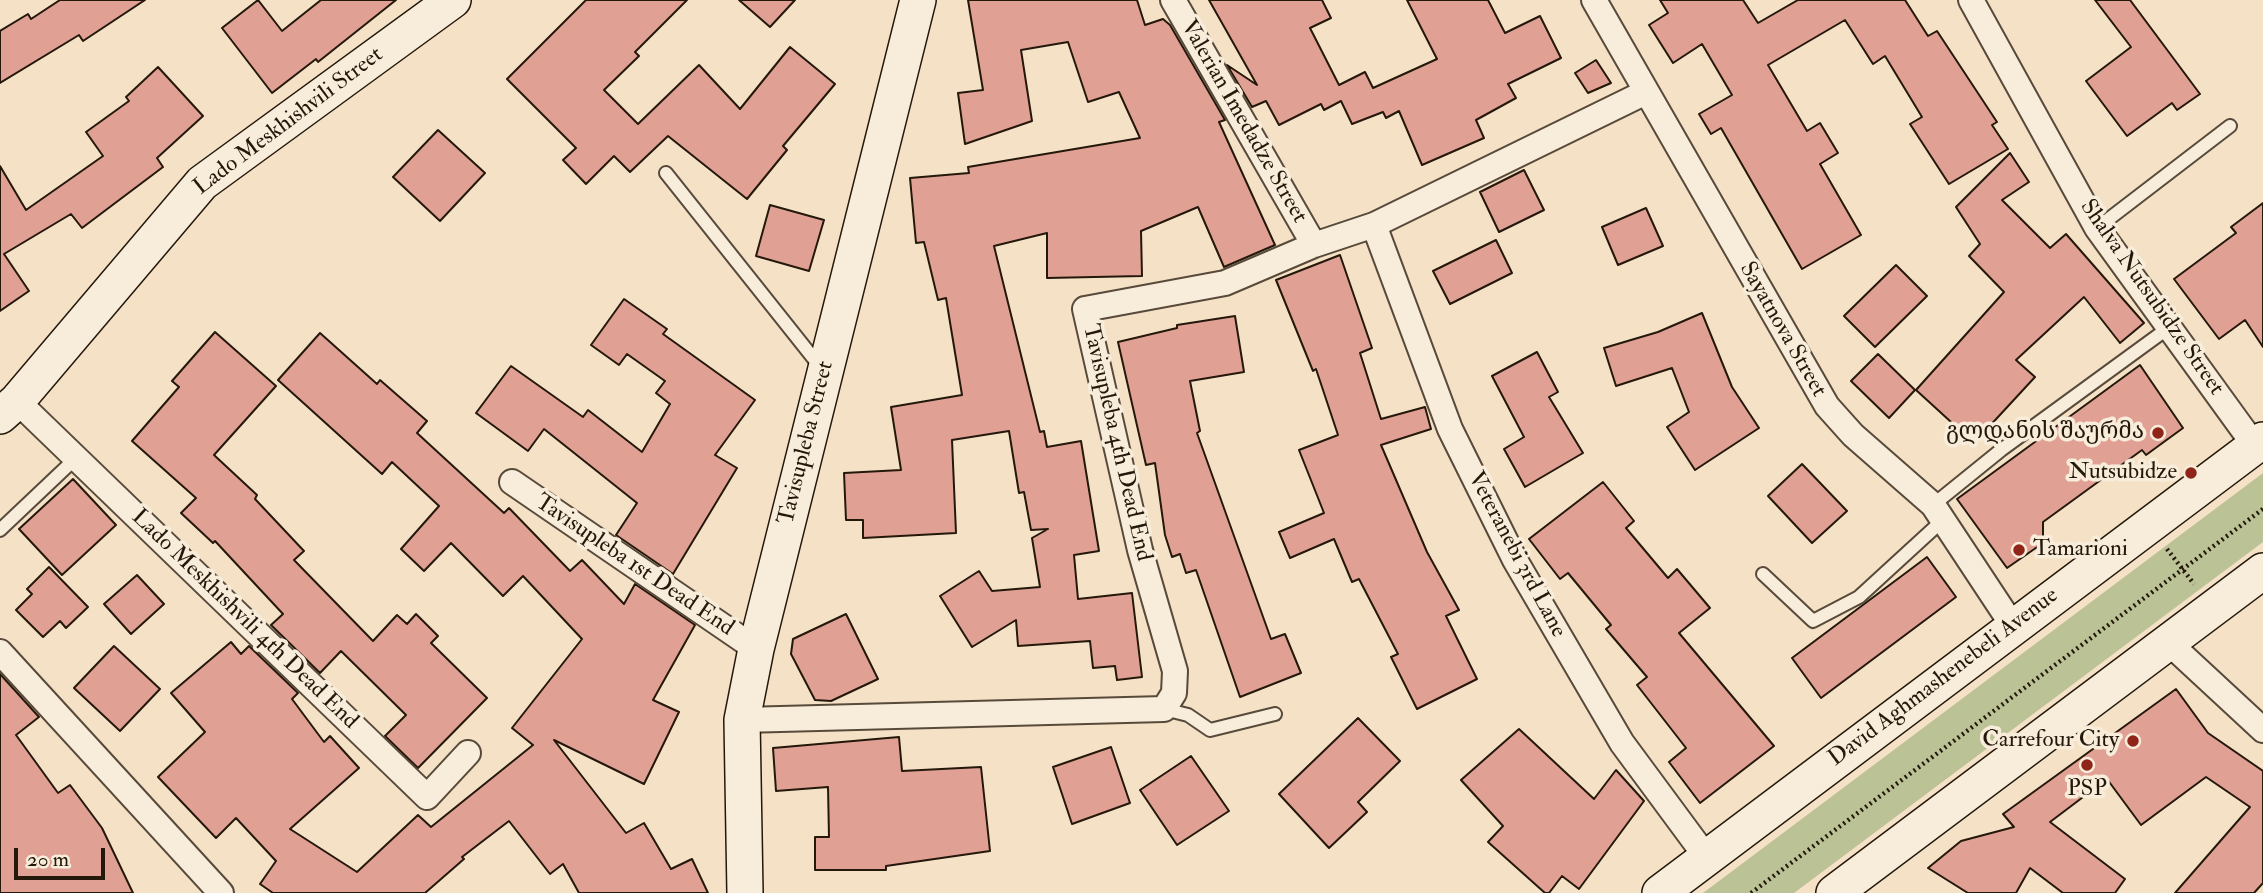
<!DOCTYPE html>
<html>
<head>
<meta charset="utf-8">
<style>
	body { margin:0 }
	#map { position:relative; width:2263px; height:893px; overflow:hidden; background:#f5e1c6; font-family:"IM FELL Double Pica",serif }
	canvas { display:block }
	.scale { position:absolute; left:14px; top:848px; width:91px; height:32px; box-sizing:border-box; border:4px solid #24180b; border-top:0; padding-left:9px; font-size:21px; line-height:24px; white-space:nowrap; color:#24180b; -webkit-text-stroke:5px #f8ecda; paint-order:stroke }
</style>
</head>
<body>
<div id="map">
<canvas width="2263" height="893"></canvas>
<div class="scale">20 m</div>
</div>
<script>
const context = document.querySelector('canvas').getContext('2d');
context.lineJoin = 'round';
function fillPath(path, color) { context.fillStyle = color; context.fill(path, 'evenodd'); }
function stroke(path, color, width, dash) { context.strokeStyle = color; context.lineWidth = width; context.lineCap = dash ? 'butt' : 'round'; context.setLineDash(dash || []); context.stroke(path); }
function label(font, color, halo, rows, align = 'center') {
  context.font = font + ' "IM FELL Double Pica","Noto Serif Georgian",serif'; context.lineWidth = 7; context.setLineDash([]); context.textBaseline = 'middle'; context.strokeStyle = halo; context.fillStyle = color; for (const [text, x, y, turn = 0] of rows) {
    context.save(); context.translate(x, y); context.rotate((+turn || 0) * Math.PI / 180); context.textAlign = isNaN(turn) ? turn : align; if (halo) context.strokeText(text, 0, 0); context.fillText(text, 0, 0); context.restore();
  }
}
fillPath(new Path2D(`
	M 2263,473 L 2263,542 L 1794,893 L 1703,893 Z`), '#bbc396');
const building = new Path2D(`
	M 60,0 L 145,0 L 83,41 L 79,35 L 0,83 L 0,31 L 28,14 L 31,19 Z
	M 258,0 L 282,31 L 321,0 L 396,0 L 318,62 L 316,59 L 272,93 L 222,28 Z
	M 586,0 L 687,0 L 635,52 L 639,56 L 604,90 L 638,124 L 699,65 L 740,109 L 790,47 L 835,84 L 783,146 L 787,150 L 747,199 L 668,136 L 630,172 L 614,156 L 586,184 L 563,160 L 576,148 L 507,79 Z
	M 739,0 L 795,0 L 770,27 Z
	M 968,0 L 1137,0 L 1145,25 L 1163,19 L 1170,25 L 1225,120 L 1219,122 L 1275,245 L 1224,267 L 1198,207 L 1141,231 L 1142,276 L 1047,278 L 1047,233 L 994,246 L 1040,432 L 1044,431 L 1047,447 L 1081,441 L 1099,551 L 1074,555 L 1078,599 L 1132,593 L 1142,677 L 1117,680 L 1115,666 L 1093,668 L 1090,641 L 1018,646 L 1016,620 L 972,647 L 940,596 L 979,571 L 992,591 L 1040,587 L 1032,538 L 1048,529 L 1031,530 L 1024,492 L 1019,493 L 1009,431 L 952,440 L 956,533 L 863,538 L 863,520 L 846,520 L 844,473 L 901,470 L 891,407 L 962,395 L 946,298 L 938,300 L 924,242 L 916,243 L 910,178 L 969,173 L 968,167 L 1140,138 L 1119,92 L 1088,102 L 1068,42 L 1021,50 L 1032,121 L 965,144 L 958,93 L 983,90 Z
	M 1209,0 L 1322,0 L 1331,18 L 1310,28 L 1339,85 L 1365,72 L 1373,88 L 1437,59 L 1407,0 L 1488,0 L 1505,33 L 1540,16 L 1561,58 L 1508,84 L 1516,98 L 1476,120 L 1484,138 L 1422,165 L 1399,111 L 1386,118 L 1383,112 L 1352,124 L 1341,101 L 1324,110 L 1321,104 L 1279,125 L 1266,101 L 1252,107 L 1227,65 L 1257,85 Z
	M 1660,0 L 1743,0 L 1758,23 L 1798,0 L 1905,0 L 1928,36 L 1937,31 L 1997,122 L 1992,125 L 2008,149 L 1949,184 L 1910,124 L 1922,117 L 1885,56 L 1873,64 L 1845,20 L 1768,65 L 1807,131 L 1820,123 L 1838,153 L 1820,164 L 1861,235 L 1802,269 L 1721,128 L 1711,134 L 1699,114 L 1732,95 L 1702,44 L 1673,63 L 1649,25 L 1668,13 Z
	M 2095,0 L 2130,0 L 2200,94 L 2177,110 L 2172,103 L 2127,136 L 2086,81 L 2131,47 Z
	M 1596,60 L 1611,83 L 1588,93 L 1575,73 Z
	M 158,67 L 203,116 L 157,158 L 163,167 L 82,228 L 71,214 L 4,254 L 29,291 L 0,311 L 0,166 L 26,210 L 103,156 L 86,132 L 129,101 L 126,97 Z
	M 438,130 L 485,173 L 440,221 L 393,177 Z
	M 2010,153 L 2029,182 L 2002,200 L 2050,248 L 2066,234 L 2144,323 L 2120,343 L 2084,297 L 2016,360 L 2035,377 L 1974,443 L 1916,390 L 2004,292 L 1969,256 L 1980,244 L 1956,207 Z
	M 1524,170 L 1544,210 L 1499,232 L 1480,192 Z
	M 2263,203 L 2263,347 L 2245,320 L 2219,339 L 2174,279 L 2236,233 L 2231,227 Z
	M 770,205 L 824,220 L 809,271 L 756,256 Z
	M 1646,208 L 1663,246 L 1618,265 L 1602,227 Z
	M 1496,240 L 1512,273 L 1450,304 L 1433,271 Z
	M 1340,255 L 1372,348 L 1360,353 L 1381,419 L 1425,407 L 1431,429 L 1381,445 L 1427,552 L 1459,610 L 1446,616 L 1477,679 L 1417,709 L 1391,657 L 1398,654 L 1359,579 L 1352,582 L 1334,539 L 1290,558 L 1279,532 L 1324,513 L 1299,450 L 1338,435 L 1316,369 L 1313,371 L 1276,280 Z
	M 1896,265 L 1927,296 L 1875,347 L 1844,316 Z
	M 624,299 L 667,329 L 663,334 L 755,400 L 715,455 L 737,468 L 673,574 L 616,535 L 637,503 L 544,429 L 528,451 L 476,413 L 511,366 L 583,417 L 588,410 L 642,452 L 670,404 L 656,393 L 665,381 L 627,354 L 619,365 L 591,345 Z
	M 1702,313 L 1732,387 L 1759,428 L 1695,470 L 1667,427 L 1689,412 L 1672,368 L 1616,386 L 1604,348 L 1658,332 Z
	M 1235,316 L 1244,372 L 1190,381 L 1200,431 L 1197,433 L 1271,639 L 1285,634 L 1301,673 L 1240,697 L 1196,570 L 1186,573 L 1180,554 L 1172,557 L 1165,535 L 1155,463 L 1146,465 L 1118,342 L 1177,328 L 1177,325 Z
	M 215,332 L 276,386 L 214,455 L 257,495 L 255,499 L 304,551 L 294,560 L 373,641 L 397,615 L 407,624 L 416,614 L 438,636 L 431,643 L 487,698 L 418,768 L 385,736 L 406,715 L 341,651 L 320,673 L 271,625 L 283,614 L 215,541 L 213,543 L 181,513 L 196,498 L 132,441 L 179,387 L 172,381 Z
	M 320,333 L 377,384 L 380,380 L 427,421 L 417,433 L 504,513 L 509,508 L 570,571 L 582,560 L 624,604 L 635,584 L 695,625 L 653,700 L 679,712 L 644,784 L 554,740 L 626,833 L 644,823 L 671,869 L 692,859 L 708,893 L 579,893 L 563,864 L 550,874 L 509,821 L 462,857 L 464,859 L 425,893 L 273,893 L 260,884 L 276,861 L 236,818 L 216,838 L 158,777 L 205,732 L 171,693 L 231,642 L 241,654 L 249,646 L 298,693 L 292,699 L 324,742 L 330,736 L 359,768 L 290,829 L 357,872 L 418,815 L 431,827 L 533,745 L 512,728 L 582,639 L 523,576 L 503,596 L 451,543 L 424,571 L 401,549 L 439,506 L 392,462 L 382,474 L 278,380 Z
	M 1537,352 L 1558,392 L 1549,397 L 1583,453 L 1525,487 L 1504,449 L 1524,437 L 1492,376 Z
	M 1878,354 L 1915,390 L 1889,418 L 1851,381 Z
	M 2140,365 L 2183,428 L 2146,455 L 2142,450 L 2043,522 L 2043,543 L 2007,568 L 1957,499 Z
	M 1802,464 L 1847,511 L 1812,543 L 1768,496 Z
	M 73,479 L 116,525 L 62,575 L 19,529 Z
	M 1603,482 L 1634,521 L 1626,528 L 1668,578 L 1677,569 L 1710,608 L 1679,633 L 1774,746 L 1700,803 L 1669,762 L 1686,748 L 1637,685 L 1647,677 L 1606,629 L 1611,625 L 1568,573 L 1560,579 L 1529,539 Z
	M 1927,557 L 1956,597 L 1821,698 L 1792,658 Z
	M 49,567 L 88,607 L 66,628 L 60,621 L 43,637 L 16,610 L 32,594 L 27,589 Z
	M 137,575 L 164,604 L 131,634 L 104,604 Z
	M 846,614 L 878,679 L 831,701 L 815,700 L 791,654 L 793,639 Z
	M 114,646 L 160,689 L 120,731 L 74,688 Z
	M 0,674 L 39,717 L 16,735 L 58,793 L 70,785 L 102,828 L 133,893 L 0,893 Z
	M 2176,689 L 2208,733 L 2263,771 L 2263,883 L 2254,893 L 2175,893 L 2250,807 L 2206,777 L 2141,825 L 2107,779 L 2050,822 L 2125,879 L 2115,893 L 2063,893 L 2030,868 L 2016,893 L 1968,893 L 1928,868 L 1961,841 L 2014,827 L 2003,814 Z
	M 1358,718 L 1400,761 L 1358,802 L 1367,812 L 1329,848 L 1279,794 Z
	M 1519,729 L 1594,799 L 1616,770 L 1644,801 L 1579,889 L 1562,876 L 1549,893 L 1545,893 L 1488,842 L 1503,826 L 1461,780 Z
	M 899,737 L 902,771 L 981,767 L 990,851 L 886,866 L 886,870 L 815,870 L 815,837 L 829,837 L 828,787 L 776,791 L 773,748 Z
	M 1111,747 L 1130,803 L 1072,824 L 1053,767 Z
	M 1191,756 L 1229,811 L 1177,845 L 1140,790 Z`);
fillPath(building, '#e1a094');
stroke(building, '#24180b', 2);
const lane = new Path2D(`
	M 666,173 L 822,369
	M 2097,228 L 2230,126
	M 1933,505 L 2001,450 L 2171,326
	M 0,530 L 76,458
	M 1763,574 L 1813,621 L 1859,597 L 1943,520
	M 1164,709 L 1188,715 L 1210,730 L 1275,714`);
const street = new Path2D(`
	M 1173,0 L 1314,245
	M 1594,0 L 1827,406 L 1853,435 L 1933,505 L 2013,626
	M 1971,0 L 2097,228 L 2255,446
	M 1374,225 L 1450,429 L 1515,560 L 1622,743 L 1707,858
	M 17,401 L 427,797 L 468,753
	M 512,482 L 756,649
	M 2168,642 L 2263,730
	M 0,652 L 221,893
	M 742,720 L 1164,709 L 1174,693 L 1175,671 L 1140,550 L 1085,309 L 1225,283 L 1314,245 L 1374,225 L 1644,93`);
const secondary = new Path2D(`
	M 0,416 L 17,401 L 202,183 L 453,0
	M 745,893 L 742,720 L 756,649 L 918,0
	M 1660,893 L 2263,440
	M 1834,893 L 2263,571`);
stroke(lane, '#584a3a', 16);
stroke(street, '#584a3a', 28);
stroke(secondary, '#24180b', 38);
stroke(new Path2D(`
	M 2167,549 L 2194,584
	M 1751,893 L 2263,509`), '#24180b', 4.5, [2, 3.5]);
stroke(lane, '#f8ecda', 12);
stroke(street, '#f8ecda', 24);
stroke(secondary, '#f8ecda', 35);
for (const [x, y, r, color] of [
	[2158,433,7,"#8f2418"],
	[2191,473,7,"#8f2418"],
	[2019,550,7,"#8f2418"],
	[2133,741,7,"#8f2418"],
	[2087,765,7,"#8f2418"]
]) { const dot = new Path2D(); dot.arc(x, y, r, 0, 2 * Math.PI); context.fillStyle = color; context.fill(dot); stroke(dot, '#f8ecda', 2.5); }
label('23px', '#24180b', '#f8ecda', [
	["Lado Meskhishvili Street",289,122,-37],
	["Valerian Imedadze Street",1243,122,60],
	["Shalva Nutsubidze Street",2151,298,55],
	["Sayatnova Street",1782,330,60],
	["Tavisupleba Street",807,443,-76],
	["Tavisupleba 4th Dead End",1116,443,77],
	["Veteranebi 3rd Lane",1516,555,62],
	["Tavisupleba 1st Dead End",634,566,34],
	["Lado Meskhishvili 4th Dead End",244,620,44],
	["David Aghmashenebeli Avenue",1944,678,-37]
]);
label('23px', '#24180b', '#f8ecda', [
	["გლდანის შაურმა",2144,433],
	["Nutsubidze",2177,473],
	["Tamarioni",2033,550,"left"],
	["Carrefour City",2119,741],
	["PSP",2087,790,"center"]
], 'right');
</script>
</body>
</html>
